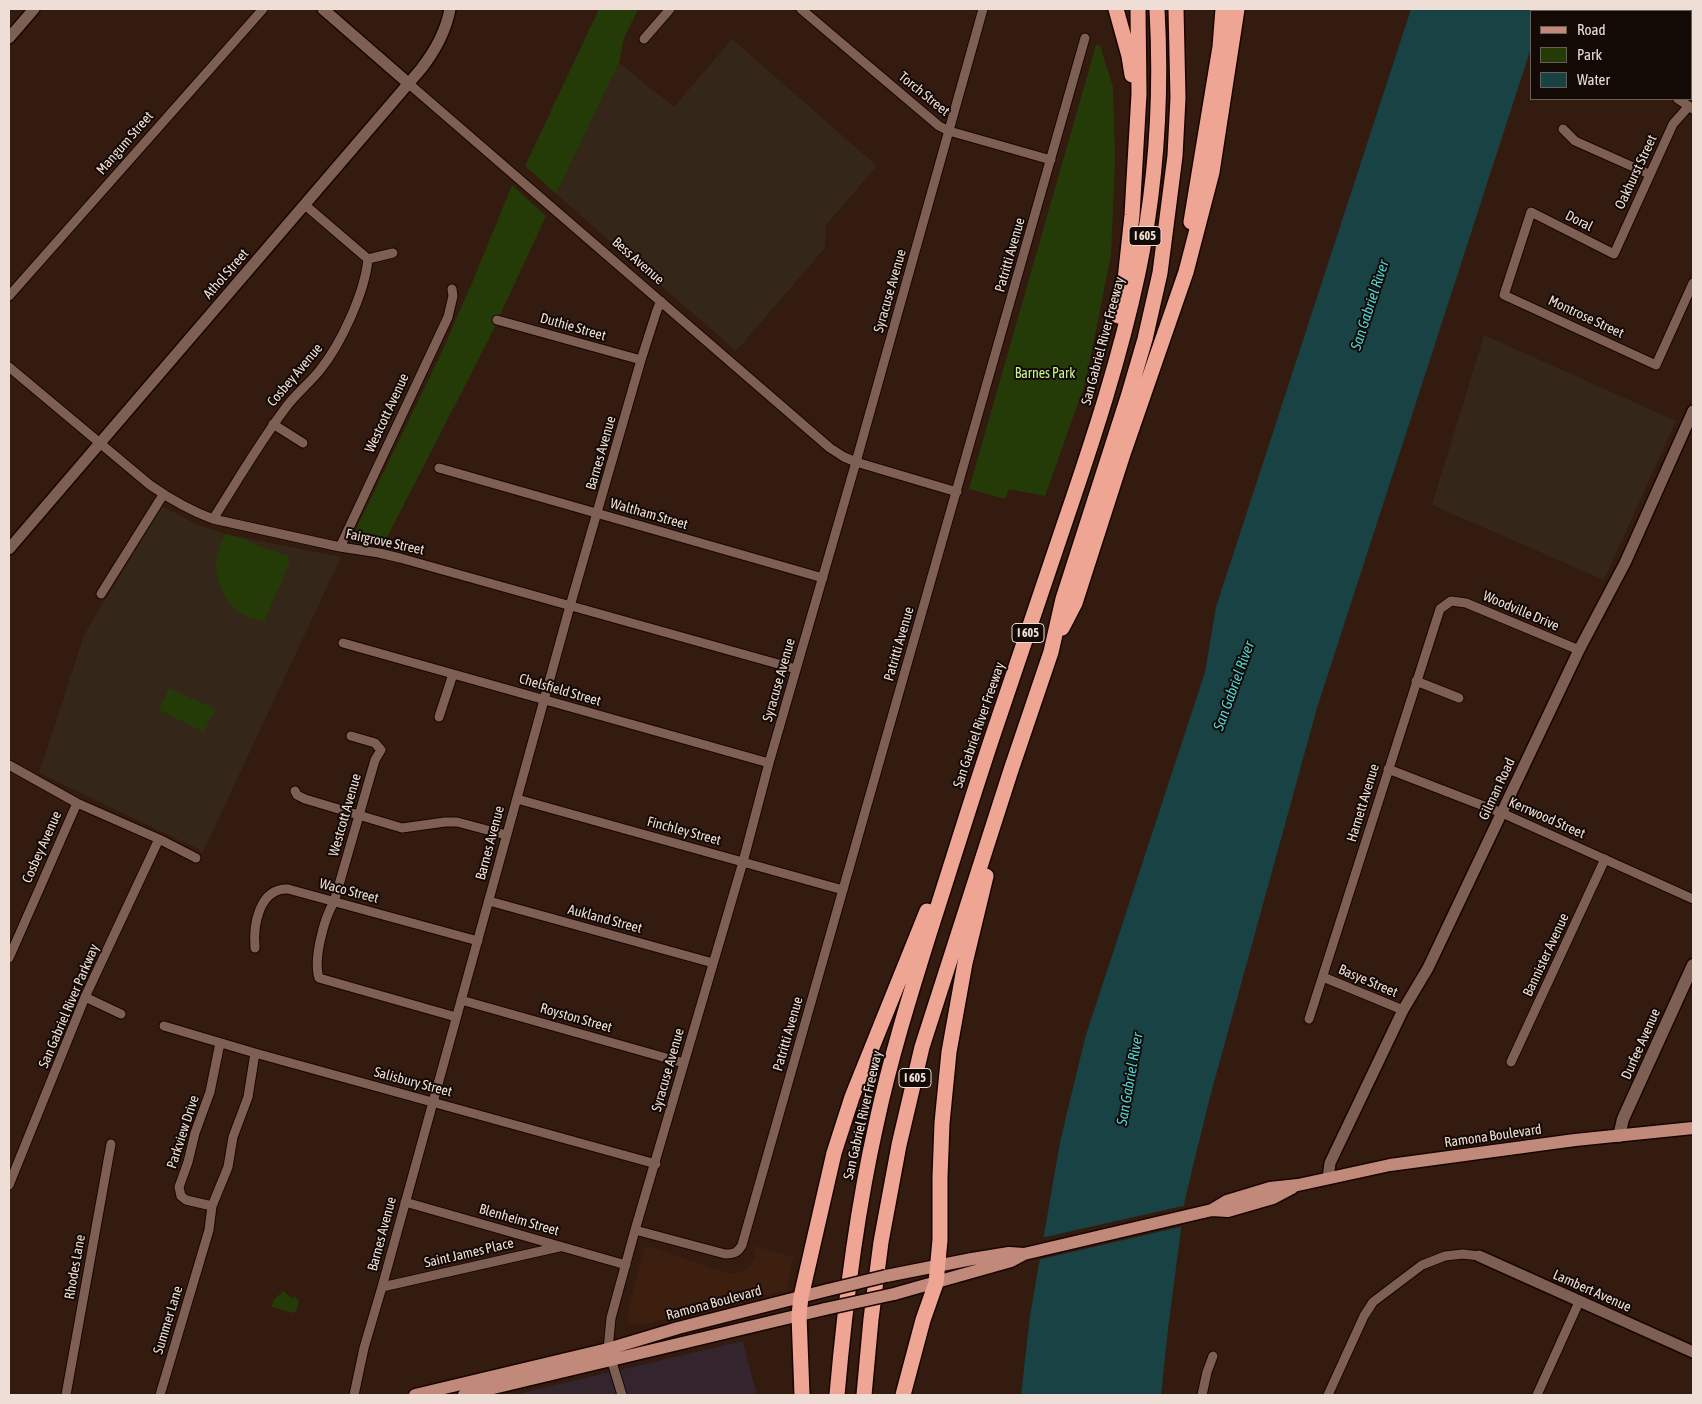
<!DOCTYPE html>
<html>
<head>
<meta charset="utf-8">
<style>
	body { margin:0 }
	#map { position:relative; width:1702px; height:1404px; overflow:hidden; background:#331b10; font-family:"Asap Condensed",sans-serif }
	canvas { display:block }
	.frame { position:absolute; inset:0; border:10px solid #efded6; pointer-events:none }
	.legend { position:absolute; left:1530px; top:10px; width:162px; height:90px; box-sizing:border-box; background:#130905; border:1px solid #6b5e59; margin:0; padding:6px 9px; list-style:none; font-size:15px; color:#efded6 }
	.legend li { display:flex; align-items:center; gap:10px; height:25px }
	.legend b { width:25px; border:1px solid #6b5e59 }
</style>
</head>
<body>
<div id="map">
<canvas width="1702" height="1404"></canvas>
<div class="frame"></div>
<ul class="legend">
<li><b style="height:6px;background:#c1897a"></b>Road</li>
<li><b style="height:14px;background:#253b07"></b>Park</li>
<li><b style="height:14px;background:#184243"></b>Water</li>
</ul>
</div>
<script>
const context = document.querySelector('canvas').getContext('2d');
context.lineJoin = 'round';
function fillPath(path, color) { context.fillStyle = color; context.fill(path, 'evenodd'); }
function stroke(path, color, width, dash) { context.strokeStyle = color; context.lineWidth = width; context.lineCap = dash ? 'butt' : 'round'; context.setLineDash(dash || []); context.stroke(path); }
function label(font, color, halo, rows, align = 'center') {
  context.font = font + ' "Asap Condensed",sans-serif'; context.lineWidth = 4; context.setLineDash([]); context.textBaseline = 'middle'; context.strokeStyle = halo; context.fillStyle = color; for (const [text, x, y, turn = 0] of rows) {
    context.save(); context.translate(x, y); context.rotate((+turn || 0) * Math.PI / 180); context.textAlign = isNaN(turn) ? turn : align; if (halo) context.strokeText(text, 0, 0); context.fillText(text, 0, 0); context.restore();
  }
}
fillPath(new Path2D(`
	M 755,1246 L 793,1257 L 787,1290 L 648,1323 L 636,1325 L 629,1322 L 627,1315 L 644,1249 L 646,1247 L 652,1247 L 717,1270 L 735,1274 L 748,1268 L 755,1259 Z`), '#3d1f10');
fillPath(new Path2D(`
	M 743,1341 L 757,1395 L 513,1395 Z`), '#34242e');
fillPath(new Path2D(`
	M 732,39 L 877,166 L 826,225 L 825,248 L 736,351 L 556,194 L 619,63 L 674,107 Z
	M 1484,335 L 1676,421 L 1604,580 L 1432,505 Z
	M 162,506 L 196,524 L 225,534 L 341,557 L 202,854 L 198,849 L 39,773 L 84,635 Z`), '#35261a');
fillPath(new Path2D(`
	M 599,9 L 638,9 L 624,38 L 619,63 L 556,194 L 525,166 Z
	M 1096,45 L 1100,45 L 1113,87 L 1115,158 L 1111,255 L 1085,384 L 1045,496 L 1009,489 L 1005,499 L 969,489 Z
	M 512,185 L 546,216 L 489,339 L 383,545 L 352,537 L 439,358 L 472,283 Z
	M 225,534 L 247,540 L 250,543 L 288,556 L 290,563 L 264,621 C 232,617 215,591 216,560 C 217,551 222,542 225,534 Z
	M 169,688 L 215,709 L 204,732 L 159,710 Z
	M 283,1291 L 292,1298 L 294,1296 L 299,1301 L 296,1311 L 293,1313 L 272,1307 L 273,1301 Z`), '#253b07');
fillPath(new Path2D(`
	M 1411,9 L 1544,9 L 1543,11 L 1531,11 L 1531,48 L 1317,708 L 1210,1097 L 1185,1199 L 1168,1329 L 1161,1395 L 1021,1395 L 1030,1316 L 1060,1142 L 1085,1038 L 1205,672 L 1216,607 Z`), '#184243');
fillPath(new Path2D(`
	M 1187,1205 L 1184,1226 L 1037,1260 L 1041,1238 Z`), '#331b10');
const minor = new Path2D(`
	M 801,9 L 939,126 L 949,131 L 1051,160
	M 1598,11 L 1598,9
	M 1640,11 L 1641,9
	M 1691,30 L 1693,25
	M 644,39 L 670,9
	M 408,83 L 830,448 L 844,457 L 856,462 L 957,492
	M 1678,99 L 1693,109
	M 1689,106 L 1673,124 L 1614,254 L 1531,212 L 1504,295 L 1656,365 L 1693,283
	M 1563,129 L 1575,141 L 1649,174
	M 305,205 L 368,259
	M 9,296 L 263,9
	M 497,320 L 641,360
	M 9,367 L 150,485 C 170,499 191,511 213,519 L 340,547 L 379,553 L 400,558 L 796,669
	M 273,424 L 303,443
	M 439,468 L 823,578
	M 213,519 C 236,483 258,445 284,410 C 294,395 309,384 320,370 C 341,344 365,292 368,259 L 393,253
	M 340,547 L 448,317 L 453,296 L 452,289
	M 101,594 L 163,495
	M 343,643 L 769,763
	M 1416,681 L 1459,698
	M 439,717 L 453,674
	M 351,736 L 375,743 L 381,750 L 375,760 L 334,902 C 324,918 313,960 319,978 L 456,1017
	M 9,765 L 77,803 L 159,839 L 196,858
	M 1388,769 L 1502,813 L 1693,899
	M 295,791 L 297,795 L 305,799 L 402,828 L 445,822 L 457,822 L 506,835
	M 517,799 L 843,890
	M 489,901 L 713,963
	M 255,948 C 253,925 259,888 288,889 L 478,941
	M 9,958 L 77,803
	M 1323,977 L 1403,1010
	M 85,997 L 121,1014
	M 461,1000 L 684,1063
	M 1309,1019 L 1440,609 L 1451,601 L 1466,603 L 1579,650
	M 164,1026 L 255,1053 L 656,1164
	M 1511,1062 L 1605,859
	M 9,1185 L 85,997 L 159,839
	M 405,1202 L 626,1265
	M 212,1206 L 186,1200 L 181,1196 L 179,1187 L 188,1162 L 195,1133 L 210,1092 L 220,1043
	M 635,1230 L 725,1254 C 733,1254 738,1253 742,1245 L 1085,38
	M 382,1287 L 559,1247
	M 66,1395 L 111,1144
	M 160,1395 L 209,1230 L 212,1206 L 228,1167 L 233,1137 L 248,1097 L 255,1053
	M 354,1395 L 364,1348 L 382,1287 L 570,606 L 641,360 L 657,310 L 661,301
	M 622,1395 L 608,1349 L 611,1318 L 635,1230 L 743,862 L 769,763 L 856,462 L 983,9
	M 1202,1395 L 1207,1372 L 1213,1356
	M 1328,1395 L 1364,1316 L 1373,1302 L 1422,1265 L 1445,1256 L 1463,1254 L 1479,1256
	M 1537,1395 L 1579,1302`);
const tertiary = new Path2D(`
	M 323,9 L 408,83
	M 9,38 L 34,9
	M 9,549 L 421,69 C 435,51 446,31 450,9
	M 1328,1178 L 1330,1163 L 1403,1010 L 1428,968 L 1579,650 L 1625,563 L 1693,411
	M 1479,1256 L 1693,1352`);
const secondary = new Path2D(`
	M 1619,1136 L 1623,1119 L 1693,965`);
const primary = new Path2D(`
	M 1212,1210 L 1228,1211 L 1273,1198 L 1292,1188
	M 886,1276 L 972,1259 L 1009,1253 L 1024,1254
	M 894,1294 L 1011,1261 L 1024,1254 L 1212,1210 L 1227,1201 L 1270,1188 L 1298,1185 L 1390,1165 L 1575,1140 L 1693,1128
	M 415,1395 L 608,1349 L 678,1328 L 828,1290
	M 464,1395 L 825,1309`);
const motorway = new Path2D(`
	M 1116,9 L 1129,56 L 1132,75
	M 1191,222 L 1220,47 L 1223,9
	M 1118,316 L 1125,280 L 1132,215 L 1139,94 L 1138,9
	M 1062,628 L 1075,603 L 1123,454 L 1186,272 L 1212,172 L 1237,9
	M 802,1395 L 799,1315 L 801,1297 L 834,1153 L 852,1097 L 927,911
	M 837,1395 C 845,1304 856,1214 876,1125 C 890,1059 910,995 930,931 C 952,863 973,794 996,726 C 1019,658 1042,590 1065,522 C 1093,440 1120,358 1138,273 C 1156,187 1162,97 1157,9
	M 864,1395 L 871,1319 L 881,1242 L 899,1145 L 922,1047 L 1011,770 L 1051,652 L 1063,599 L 1128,397 L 1145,339 L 1160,273 L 1175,156 L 1178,98 L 1176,9
	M 903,1395 L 923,1320 L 936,1283 L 940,1240 L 940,1177 L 942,1123 L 949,1052 L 965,963 L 986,876`);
stroke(minor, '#190500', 11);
stroke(tertiary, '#190500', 14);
stroke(secondary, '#190500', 15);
stroke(primary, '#190500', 15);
stroke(motorway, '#190500', 18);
stroke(minor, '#7d6053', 9);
stroke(tertiary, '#7d6053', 11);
stroke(secondary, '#7d6053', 12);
stroke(primary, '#c1897a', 12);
stroke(motorway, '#eea594', 15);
const primaryBridge = new Path2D(`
	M 828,1290 L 886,1276
	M 825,1309 L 894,1294`);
stroke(primaryBridge, '#190500', 15, []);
stroke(primaryBridge, '#c1897a', 12);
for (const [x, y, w] of [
	[1145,236,32],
	[1028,633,32],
	[915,1078,32]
]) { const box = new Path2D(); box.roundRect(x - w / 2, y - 9.5, w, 19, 4); context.fillStyle = '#130905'; context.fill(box); stroke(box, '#efded6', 1); }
label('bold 12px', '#efded6', null, [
	["I 605",1145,236],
	["I 605",1028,633],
	["I 605",915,1078]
]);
label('14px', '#efded6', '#130905', [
	["Torch Street",924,94,39],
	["Mangum Street",125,143,-49],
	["Oakhurst Street",1636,172,-65],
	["Doral",1579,221,27],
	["Patritti Avenue",1010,255,-74],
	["Bess Avenue",638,261,41],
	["Athol Street",226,274,-49],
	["Syracuse Avenue",890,291,-74],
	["Montrose Street",1586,317,25],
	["Duthie Street",573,327,16],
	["San Gabriel River Freeway",1103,341,-75],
	["Cosbey Avenue",295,375,-50],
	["Westcott Avenue",387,413,-65],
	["Barnes Avenue",601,453,-74],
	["Waltham Street",649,514,16],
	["Fairgrove Street",385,542,12],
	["Woodville Drive",1521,611,23],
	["Patritti Avenue",899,644,-74],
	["Syracuse Avenue",779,680,-74],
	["Chelsfield Street",560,690,16],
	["San Gabriel River Freeway",979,725,-71],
	["Gilman Road",1497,789,-65],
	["Harnett Avenue",1363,803,-73],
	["Westcott Avenue",345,815,-74],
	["Kerrwood Street",1547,818,24],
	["Finchley Street",684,831,15],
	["Barnes Avenue",490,843,-75],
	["Cosbey Avenue",42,847,-66],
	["Waco Street",349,891,15],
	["Aukland Street",605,919,15],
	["Bannister Avenue",1546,955,-65],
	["Basye Street",1368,981,23],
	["San Gabriel River Parkway",69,1006,-67],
	["Royston Street",576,1018,16],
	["Patritti Avenue",788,1034,-74],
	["Durfee Avenue",1641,1044,-66],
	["Syracuse Avenue",668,1070,-74],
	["Salisbury Street",413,1082,15],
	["San Gabriel River Freeway",863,1115,-77],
	["Parkview Drive",183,1132,-72],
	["Ramona Boulevard",1493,1136,-8],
	["Blenheim Street",519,1220,16],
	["Barnes Avenue",382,1234,-75],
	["Saint James Place",469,1253,-13],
	["Rhodes Lane",75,1267,-80],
	["Lambert Avenue",1592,1291,24],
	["Ramona Boulevard",714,1303,-15],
	["Summer Lane",168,1320,-73]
]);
label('14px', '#c4f88e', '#130905', [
	["Barnes Park",1045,374]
]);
label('italic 15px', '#4cd5d9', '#130905', [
	["San Gabriel River",1370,305,-72],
	["San Gabriel River",1234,686,-70],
	["San Gabriel River",1130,1079,-80]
]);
</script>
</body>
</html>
